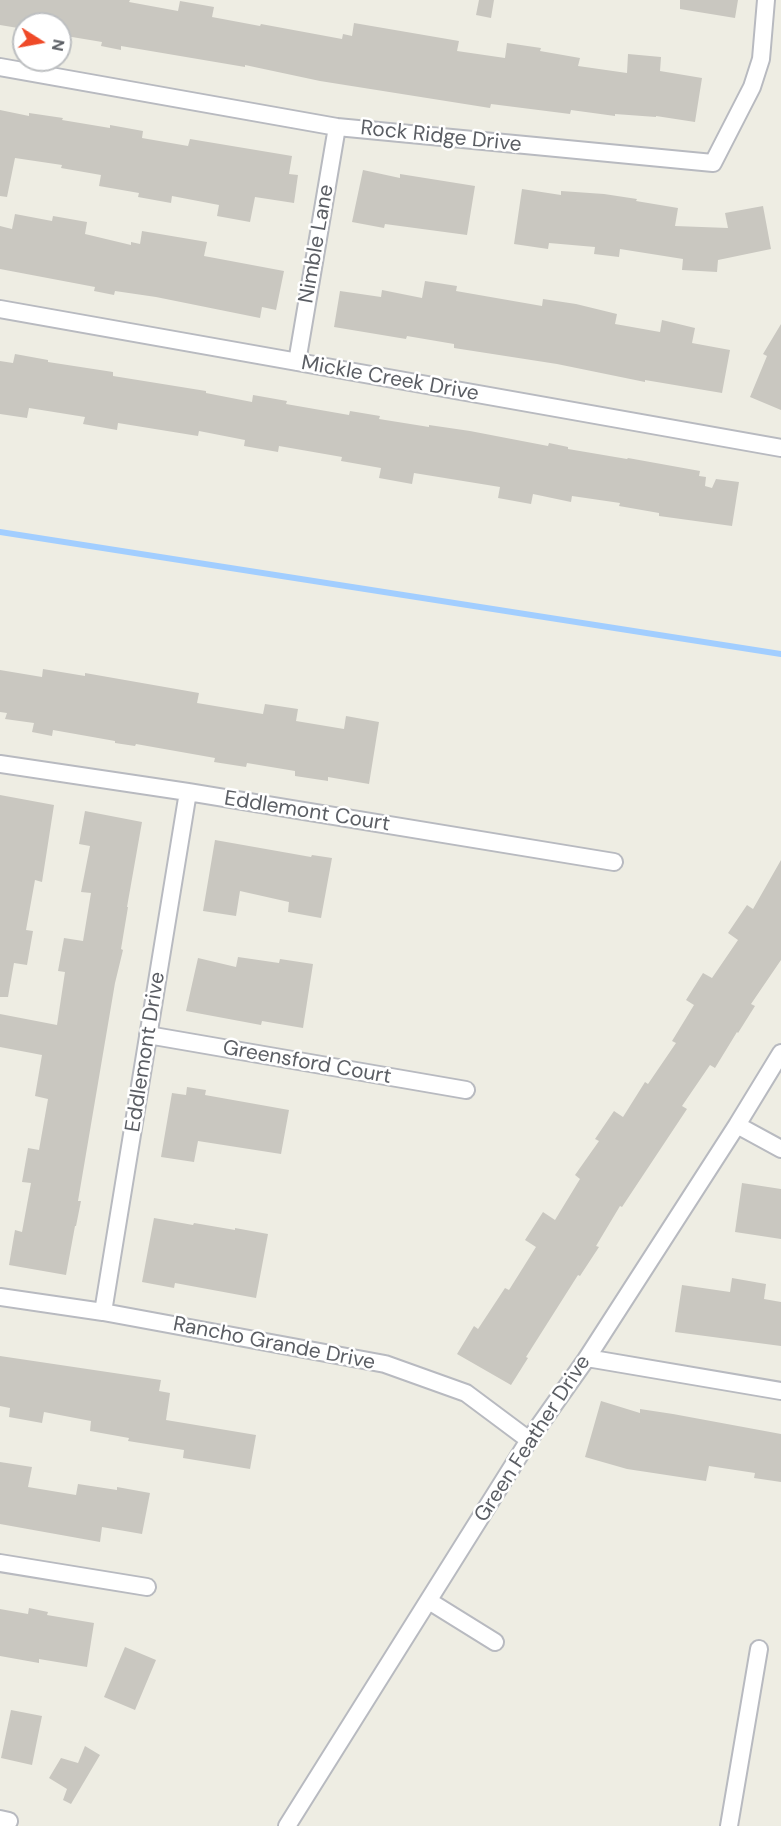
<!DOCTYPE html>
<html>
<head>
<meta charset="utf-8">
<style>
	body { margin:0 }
	#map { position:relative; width:781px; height:1826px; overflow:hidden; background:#eeede3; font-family:"DM Sans",sans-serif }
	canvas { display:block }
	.north { position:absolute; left:12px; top:12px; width:60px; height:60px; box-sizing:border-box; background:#fff; border:2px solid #bdbfc1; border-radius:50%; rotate:101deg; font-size:16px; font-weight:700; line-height:24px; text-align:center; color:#5b5e64 }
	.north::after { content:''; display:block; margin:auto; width:21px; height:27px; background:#ef4a28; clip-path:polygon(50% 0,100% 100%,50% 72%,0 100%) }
</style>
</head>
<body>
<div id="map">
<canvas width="781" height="1826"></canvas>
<div class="north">N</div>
</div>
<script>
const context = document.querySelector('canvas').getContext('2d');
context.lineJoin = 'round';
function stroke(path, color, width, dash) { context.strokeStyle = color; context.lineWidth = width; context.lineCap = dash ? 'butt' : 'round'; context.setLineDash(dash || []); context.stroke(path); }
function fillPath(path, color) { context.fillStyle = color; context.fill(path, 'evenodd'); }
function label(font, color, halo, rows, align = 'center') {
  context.font = font + ' "DM Sans",sans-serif'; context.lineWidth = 5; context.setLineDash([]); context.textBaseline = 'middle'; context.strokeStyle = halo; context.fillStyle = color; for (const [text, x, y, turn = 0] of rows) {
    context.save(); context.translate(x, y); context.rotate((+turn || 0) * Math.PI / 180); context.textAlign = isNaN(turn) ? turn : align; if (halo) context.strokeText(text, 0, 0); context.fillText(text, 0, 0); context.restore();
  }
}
stroke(new Path2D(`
	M 0,532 L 781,654`), '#a2ceff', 6);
fillPath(new Path2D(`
	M 0,0 L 130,0 L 129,2 L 178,11 L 180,1 L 214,7 L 212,17 L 260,26 L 261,24 L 342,39 L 343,34 L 352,36 L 354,23 L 459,41 L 457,51 L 505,58 L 507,43 L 541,48 L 540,51 L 580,58 L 578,66 L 627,73 L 628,54 L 661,57 L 660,71 L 702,78 L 695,122 L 656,116 L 656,117 L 615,114 L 615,116 L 571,110 L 570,114 L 491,104 L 490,108 L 320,81 L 245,65 L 245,67 L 121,46 L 121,50 L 101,46 L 102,42 L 60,35 L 60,24 L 24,24 L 24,29 L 0,25 Z
	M 479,0 L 494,0 L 491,18 L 476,15 Z
	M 680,0 L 738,0 L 735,18 L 680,9 Z
	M 0,110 L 29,116 L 29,113 L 63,118 L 62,120 L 110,128 L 110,125 L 143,131 L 142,138 L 188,146 L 190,139 L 292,156 L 289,174 L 298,175 L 294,203 L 255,197 L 250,222 L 217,216 L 219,205 L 172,196 L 171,203 L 138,197 L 139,193 L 99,186 L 101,175 L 61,168 L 62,165 L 15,158 L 7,197 L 0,196 Z
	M 363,170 L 400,178 L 400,174 L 475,186 L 467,235 L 385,224 L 384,228 L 352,222 Z
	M 522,189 L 561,195 L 561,191 L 604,194 L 637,199 L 636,201 L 678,208 L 675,226 L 728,228 L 725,213 L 763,206 L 771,249 L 718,260 L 717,272 L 682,270 L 683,259 L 620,249 L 619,257 L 594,254 L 595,247 L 549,243 L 548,249 L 514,244 Z
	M 15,214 L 52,221 L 53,216 L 87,222 L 85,234 L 131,245 L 131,242 L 140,244 L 142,231 L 207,242 L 204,256 L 284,271 L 276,310 L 262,307 L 260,318 L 156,297 L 115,291 L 114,295 L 94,291 L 95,287 L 0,269 L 0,226 L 12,229 Z
	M 425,281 L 457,286 L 456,291 L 542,306 L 543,299 L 576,304 L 617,314 L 615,324 L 660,332 L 662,320 L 695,328 L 692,343 L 730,350 L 722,393 L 645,380 L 645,382 L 557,364 L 454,348 L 454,344 L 407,336 L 406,339 L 334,327 L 340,291 L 381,297 L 382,290 L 422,298 Z
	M 781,324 L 781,410 L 750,397 L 767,356 L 763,354 Z
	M 15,354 L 48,360 L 48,362 L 113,372 L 113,376 L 206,391 L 206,393 L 252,402 L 253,395 L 287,401 L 286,404 L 349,415 L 350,411 L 380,416 L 379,419 L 429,427 L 429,425 L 470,431 L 548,446 L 549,443 L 568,447 L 568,449 L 627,459 L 628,458 L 700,471 L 699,476 L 706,477 L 705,486 L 712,488 L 716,479 L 739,482 L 732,526 L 659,516 L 659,513 L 619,506 L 620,503 L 572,496 L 571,502 L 533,494 L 531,504 L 498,498 L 500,487 L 414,473 L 412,484 L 379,478 L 381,468 L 341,461 L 342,457 L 279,446 L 278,452 L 244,446 L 245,440 L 199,431 L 198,436 L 118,423 L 117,430 L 83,424 L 85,417 L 29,408 L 27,418 L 0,414 L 0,361 L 13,363 Z
	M 43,669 L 85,676 L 85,673 L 199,693 L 197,703 L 263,714 L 265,704 L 298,709 L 296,721 L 344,729 L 346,716 L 379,722 L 369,784 L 328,777 L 328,781 L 295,776 L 295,771 L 247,763 L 246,767 L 214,762 L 215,758 L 136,744 L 135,746 L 115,743 L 115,741 L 53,730 L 52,736 L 32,732 L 34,723 L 5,719 L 7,713 L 0,712 L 0,670 L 42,677 Z
	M 0,795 L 54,805 L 42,882 L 35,880 L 26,930 L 33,931 L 27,965 L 14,963 L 8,997 L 0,997 Z
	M 85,811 L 142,822 L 127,907 L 128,907 L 121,949 L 123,950 L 115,983 L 78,1201 L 81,1201 L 76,1226 L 75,1226 L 66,1275 L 9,1265 L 15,1230 L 22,1232 L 31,1183 L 22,1182 L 28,1148 L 39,1150 L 48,1099 L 35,1096 L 42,1055 L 0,1047 L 0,1014 L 57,1025 L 65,972 L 58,971 L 64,938 L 83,941 L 91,893 L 81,892 L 90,846 L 79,844 Z
	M 215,840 L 311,857 L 312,855 L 332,858 L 321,918 L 288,912 L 289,902 L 240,891 L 236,916 L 203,911 Z
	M 781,860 L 781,960 L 751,1004 L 755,1006 L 738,1033 L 737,1032 L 715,1068 L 710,1065 L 682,1106 L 687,1109 L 622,1207 L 620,1206 L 596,1246 L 599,1247 L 580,1276 L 578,1275 L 526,1357 L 528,1358 L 511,1385 L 457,1354 L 474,1326 L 478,1329 L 505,1288 L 509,1290 L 536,1247 L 525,1240 L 543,1212 L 555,1220 L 580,1179 L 575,1175 L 599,1141 L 595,1139 L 614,1111 L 623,1117 L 645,1082 L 648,1084 L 676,1043 L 672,1041 L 694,1005 L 686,1000 L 703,973 L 712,978 L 738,940 L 728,933 L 747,905 L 753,909 Z
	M 238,957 L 279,963 L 280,959 L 313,964 L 303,1028 L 262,1021 L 261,1025 L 186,1011 L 198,958 L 236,967 Z
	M 187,1087 L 206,1090 L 205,1095 L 289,1110 L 281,1154 L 198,1141 L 194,1162 L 161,1157 L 172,1093 L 186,1095 Z
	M 742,1183 L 781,1189 L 781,1239 L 735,1232 Z
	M 154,1218 L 193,1225 L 194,1223 L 235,1230 L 235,1228 L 268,1234 L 256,1298 L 175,1283 L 174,1288 L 142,1282 Z
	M 732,1278 L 766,1284 L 764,1299 L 781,1302 L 781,1346 L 675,1332 L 682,1285 L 730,1292 Z
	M 0,1356 L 161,1380 L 159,1391 L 170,1393 L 166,1420 L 256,1435 L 250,1469 L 183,1458 L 184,1450 L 128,1441 L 129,1438 L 90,1431 L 91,1421 L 44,1412 L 42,1423 L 9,1417 L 10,1408 L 0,1406 Z
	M 601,1401 L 640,1413 L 640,1409 L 673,1414 L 781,1434 L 781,1482 L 754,1478 L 755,1473 L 709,1466 L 706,1481 L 627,1469 L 585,1457 Z
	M 0,1462 L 32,1467 L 28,1487 L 76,1495 L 78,1484 L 117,1490 L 117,1487 L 150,1493 L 142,1534 L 102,1527 L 100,1542 L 0,1524 Z
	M 29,1608 L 48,1612 L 47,1615 L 94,1623 L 87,1667 L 39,1659 L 39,1663 L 0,1656 L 0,1609 L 28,1614 Z
	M 125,1647 L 156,1660 L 135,1710 L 104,1697 Z
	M 11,1710 L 42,1716 L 32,1765 L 1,1758 Z
	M 85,1746 L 100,1755 L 71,1804 L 63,1800 L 67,1789 L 49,1778 L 61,1758 L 78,1763 Z`), '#c9c7c0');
const street = new Path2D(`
	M 0,67 L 337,127 L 713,163 L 752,87 L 761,59 L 766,0
	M 0,309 L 781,448
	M 297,362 L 337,127
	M 0,764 L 188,792 L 614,862
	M 148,1035 L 466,1090
	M 737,1125 L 781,1149
	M 0,1297 L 103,1312 L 385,1364 L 466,1393 L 529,1440
	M 103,1312 L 188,792
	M 587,1358 L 781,1391
	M 0,1563 L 147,1587
	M 429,1601 L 495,1642
	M 0,1819 L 9,1821
	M 287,1826 L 529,1440 L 587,1358 L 737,1125 L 781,1053
	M 729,1826 L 759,1649`);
stroke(street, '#b8bac0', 20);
stroke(street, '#fff', 16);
label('21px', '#5b5e64', '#fff', [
	["Rock Ridge Drive",441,137,6],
	["Nimble Lane",317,244,-80],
	["Mickle Creek Drive",390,379,10],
	["Eddlemont Court",307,812,9],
	["Eddlemont Drive",146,1052,-81],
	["Greensford Court",307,1063,10],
	["Rancho Grande Drive",274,1344,11],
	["Green Feather Drive",533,1439,-57]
]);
</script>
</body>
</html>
